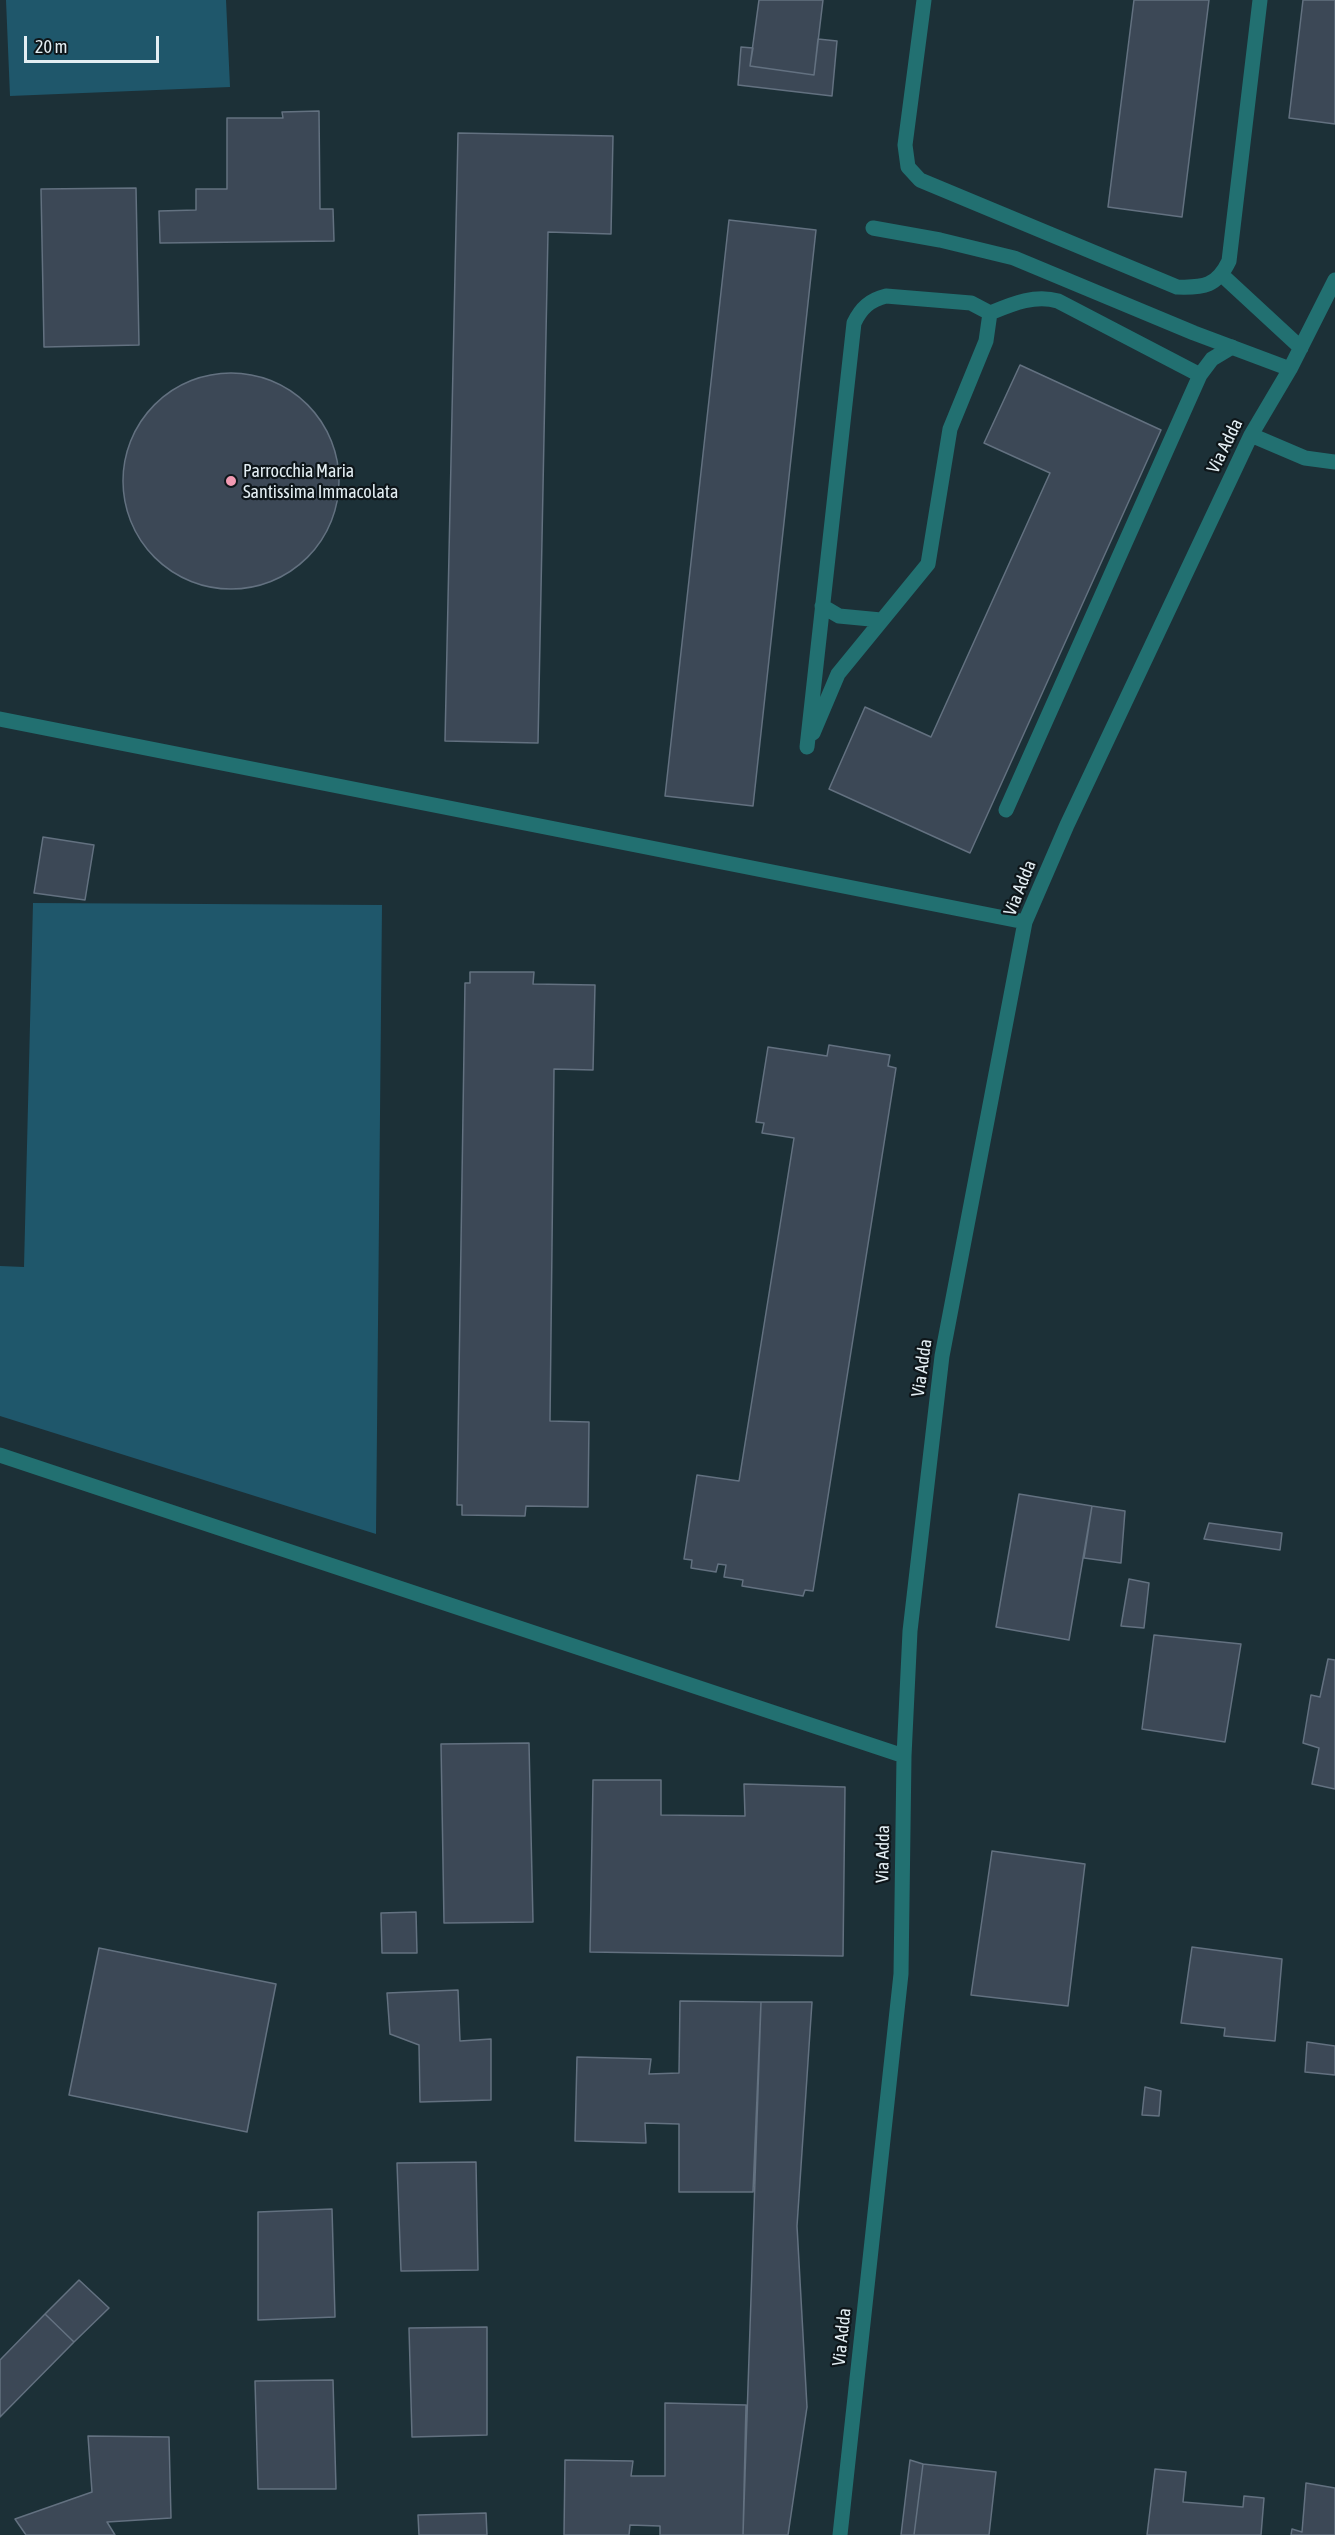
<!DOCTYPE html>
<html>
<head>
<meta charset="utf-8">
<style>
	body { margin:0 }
	#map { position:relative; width:1335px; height:2535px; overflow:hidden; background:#1c3037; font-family:"Asap Condensed",sans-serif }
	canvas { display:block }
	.scale { position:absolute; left:24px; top:36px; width:135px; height:27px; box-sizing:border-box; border:3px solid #e3eef3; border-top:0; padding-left:8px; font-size:18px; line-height:21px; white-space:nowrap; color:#e3eef3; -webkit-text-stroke:4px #0e161a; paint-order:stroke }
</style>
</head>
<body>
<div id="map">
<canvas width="1335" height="2535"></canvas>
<div class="scale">20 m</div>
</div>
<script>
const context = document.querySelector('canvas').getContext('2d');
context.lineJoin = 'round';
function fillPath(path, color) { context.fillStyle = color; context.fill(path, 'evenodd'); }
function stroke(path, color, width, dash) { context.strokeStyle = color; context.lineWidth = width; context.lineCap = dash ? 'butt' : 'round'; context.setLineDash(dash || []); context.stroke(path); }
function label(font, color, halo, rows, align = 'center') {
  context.font = font + ' "Asap Condensed",sans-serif'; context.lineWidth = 4.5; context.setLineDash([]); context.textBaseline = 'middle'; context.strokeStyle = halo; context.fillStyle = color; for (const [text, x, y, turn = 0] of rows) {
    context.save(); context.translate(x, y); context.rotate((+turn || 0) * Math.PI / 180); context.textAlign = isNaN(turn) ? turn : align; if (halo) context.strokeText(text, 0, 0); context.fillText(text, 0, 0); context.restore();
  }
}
fillPath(new Path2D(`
	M 6,0 L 226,0 L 230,87 L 10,96 Z
	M 33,903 L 382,905 L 376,1534 L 0,1416 L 0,1266 L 24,1267 Z`), '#1f576b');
const building = new Path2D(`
	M 759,0 L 823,0 L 814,75 L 750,66 Z
	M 1134,0 L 1209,0 L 1182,217 L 1108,207 Z
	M 1303,0 L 1335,0 L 1335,124 L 1289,118 Z
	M 818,39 L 837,41 L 832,96 L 738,85 L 741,47 L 753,48 L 750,66 L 814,75 Z
	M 319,111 L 320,209 L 333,209 L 334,241 L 160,243 L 159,211 L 196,210 L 196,189 L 227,189 L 227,118 L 283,118 L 282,112 Z
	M 458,133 L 613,136 L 611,234 L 548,232 L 538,743 L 445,741 Z
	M 136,188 L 139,345 L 44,347 L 41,189 Z
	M 729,220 L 816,230 L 753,806 L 665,796 Z
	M 1020,365 L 1161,430 L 970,853 L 829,789 L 865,707 L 931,737 L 1050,473 L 984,443 Z
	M123 481a108 108 0 1 1 216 0a108 108 0 1 1-216 0Z
	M 43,837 L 94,845 L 85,900 L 34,893 Z
	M 470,972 L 534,972 L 533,984 L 595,985 L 593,1070 L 554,1069 L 550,1421 L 589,1422 L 588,1507 L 526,1506 L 525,1516 L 462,1515 L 462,1505 L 457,1505 L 465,983 L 470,983 Z
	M 829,1045 L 890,1055 L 888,1066 L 896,1068 L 813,1591 L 805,1590 L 803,1596 L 742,1586 L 743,1580 L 724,1577 L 726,1565 L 718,1564 L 716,1572 L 691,1568 L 692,1560 L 684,1559 L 697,1475 L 739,1481 L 794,1138 L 762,1133 L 764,1123 L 756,1122 L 768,1047 L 827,1056 Z
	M 1019,1494 L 1092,1506 L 1069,1640 L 996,1627 Z
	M 1092,1506 L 1125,1511 L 1121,1563 L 1084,1558 Z
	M 1209,1523 L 1282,1533 L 1280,1550 L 1204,1539 Z
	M 1129,1579 L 1149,1583 L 1144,1628 L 1121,1626 Z
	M 1154,1635 L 1241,1644 L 1225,1742 L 1142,1729 Z
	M 1328,1659 L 1335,1660 L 1335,1789 L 1312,1784 L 1319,1748 L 1303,1743 L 1311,1695 L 1320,1697 Z
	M 529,1743 L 533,1922 L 444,1923 L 441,1744 Z
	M 593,1780 L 661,1780 L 661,1815 L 745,1816 L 744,1784 L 845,1787 L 843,1956 L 590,1952 Z
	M 992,1851 L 1085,1864 L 1068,2006 L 971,1995 Z
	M 416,1912 L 417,1953 L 382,1953 L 381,1913 Z
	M 1192,1947 L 1282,1959 L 1275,2041 L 1224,2036 L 1225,2028 L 1181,2023 Z
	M 99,1948 L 276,1984 L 247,2132 L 69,2095 Z
	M 458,1990 L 460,2041 L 491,2039 L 491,2100 L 420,2102 L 419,2045 L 390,2034 L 387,1993 Z
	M 680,2001 L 761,2002 L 753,2192 L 679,2192 L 679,2124 L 645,2123 L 646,2143 L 575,2141 L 577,2057 L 651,2059 L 649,2074 L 679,2073 Z
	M 761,2002 L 812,2002 L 797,2226 L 807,2407 L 788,2535 L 743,2535 Z
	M 1307,2042 L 1335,2046 L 1335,2075 L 1305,2072 Z
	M 1145,2087 L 1161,2091 L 1159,2116 L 1142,2115 Z
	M 476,2162 L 478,2270 L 401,2271 L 397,2163 Z
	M 332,2209 L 335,2317 L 258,2320 L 258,2212 Z
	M 79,2280 L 109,2308 L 74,2342 L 45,2314 Z
	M 45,2314 L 74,2342 L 0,2417 L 0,2360 Z
	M 487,2327 L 487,2435 L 412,2437 L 409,2328 Z
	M 333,2380 L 336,2489 L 258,2489 L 255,2381 Z
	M 665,2403 L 746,2405 L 743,2535 L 660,2535 L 660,2526 L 630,2525 L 629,2535 L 564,2535 L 565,2460 L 633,2461 L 631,2476 L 665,2476 Z
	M 88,2436 L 169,2437 L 171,2518 L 107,2522 L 115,2535 L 26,2535 L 15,2519 L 92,2492 Z
	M 910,2460 L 923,2464 L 914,2535 L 901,2535 Z
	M 923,2464 L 996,2472 L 989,2535 L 914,2535 Z
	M 1155,2469 L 1186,2472 L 1183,2502 L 1243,2507 L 1244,2496 L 1264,2498 L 1261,2535 L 1147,2535 Z
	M 1306,2483 L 1335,2488 L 1335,2535 L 1291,2535 L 1292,2529 L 1302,2532 Z
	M 486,2513 L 487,2535 L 419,2535 L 418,2515 Z`);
fillPath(building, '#3c4856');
stroke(building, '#637180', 1.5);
stroke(new Path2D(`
	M 822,606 L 839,616 L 881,620
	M 813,733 L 838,674 L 928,564 L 950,429 L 986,341 L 990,313
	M 807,747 L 854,323 C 861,308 870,300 886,296 L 971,303 L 990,313 C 1012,304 1035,294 1058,301 L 1200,375
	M 1006,810 L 1200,375 L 1212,359 L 1232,347`), '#227071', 15);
stroke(new Path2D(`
	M 924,0 L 905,145 L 908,167 L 920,180 L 1177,287 C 1204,288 1217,286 1229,261 L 1260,0
	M 873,228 L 940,240 L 1014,258 L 1194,333 L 1290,369
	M 1222,275 L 1301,348
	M 1251,435 L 1305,458 L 1335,462
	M 0,719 L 1025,922
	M 0,1455 L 904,1756
	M 840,2535 L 901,1974 L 904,1756 L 910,1631 L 942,1356 L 1025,922 L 1067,825 L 1251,435 L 1290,369 L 1335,280`), '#227071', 15);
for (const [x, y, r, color] of [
	[231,481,6,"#f19ab2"]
]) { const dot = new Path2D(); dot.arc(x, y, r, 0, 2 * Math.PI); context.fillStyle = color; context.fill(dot); stroke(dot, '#0e161a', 2); }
label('18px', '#e3eef3', '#0e161a', [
	["Via Adda",1225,446,-64],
	["Via Adda",1020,888,-68],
	["Via Adda",922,1368,-82],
	["Via Adda",883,1854,-89],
	["Via Adda",842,2337,-84]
]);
label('18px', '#e3eef3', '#0e161a', [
	["Parrocchia Maria",243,471],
	["Santissima Immacolata",243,492]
], 'left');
</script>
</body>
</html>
